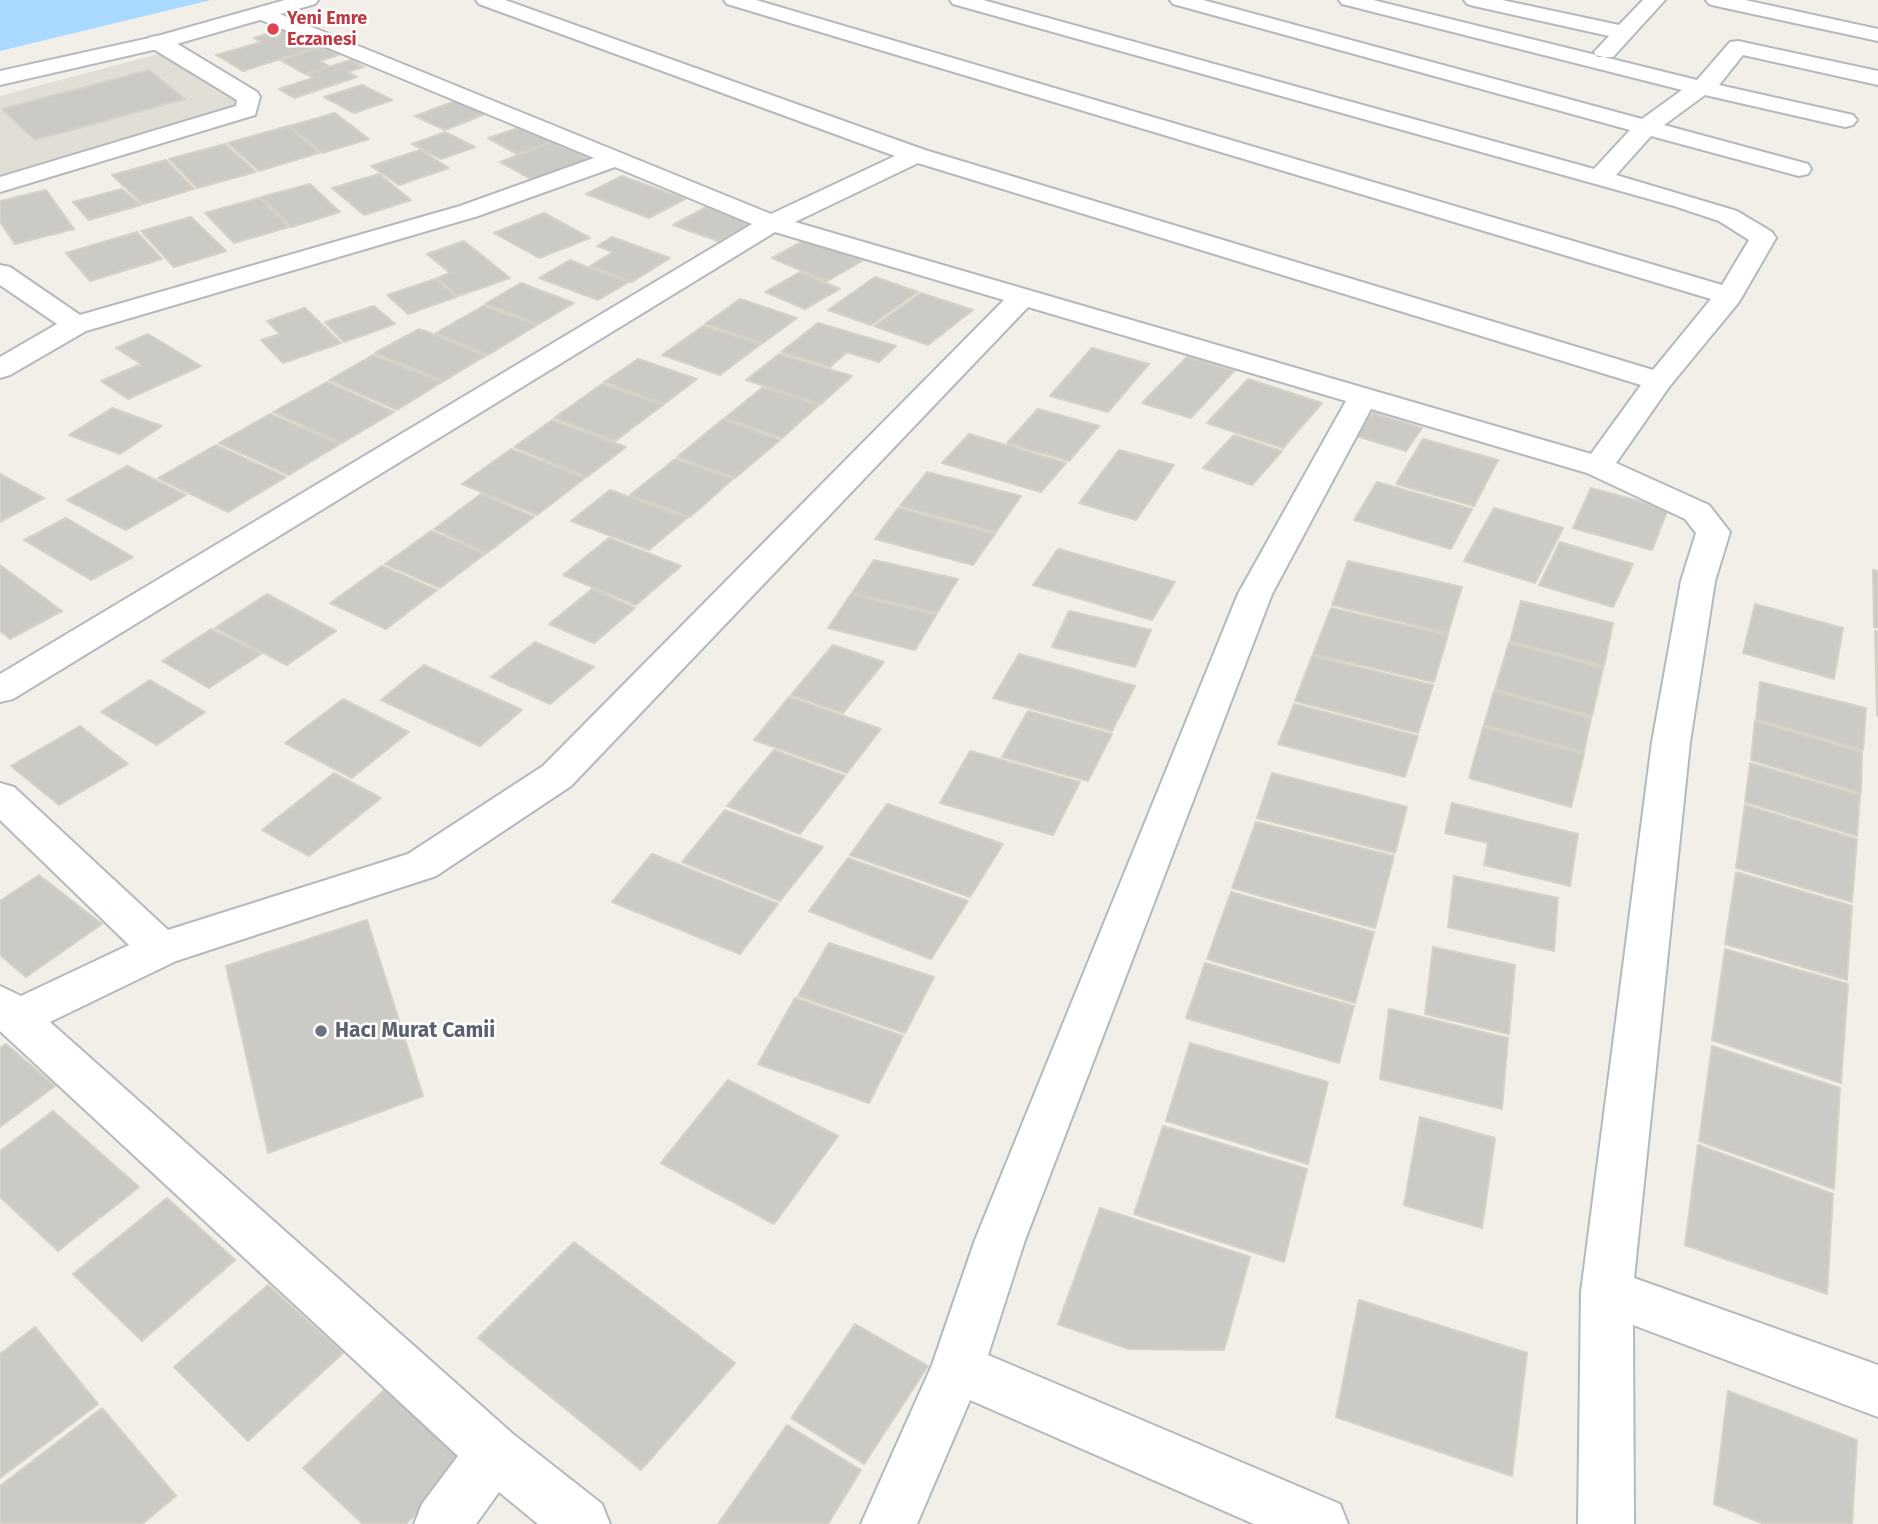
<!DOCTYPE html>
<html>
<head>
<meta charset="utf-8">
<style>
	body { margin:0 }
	canvas { display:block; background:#f1efe8 }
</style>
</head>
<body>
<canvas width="1878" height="1524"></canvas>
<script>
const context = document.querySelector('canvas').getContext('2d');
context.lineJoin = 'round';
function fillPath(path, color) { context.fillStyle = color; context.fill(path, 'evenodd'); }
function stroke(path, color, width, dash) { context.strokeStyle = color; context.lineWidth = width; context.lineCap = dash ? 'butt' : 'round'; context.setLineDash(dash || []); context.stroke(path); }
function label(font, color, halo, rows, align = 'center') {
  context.font = font + ' "Fira Sans",sans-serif'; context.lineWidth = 5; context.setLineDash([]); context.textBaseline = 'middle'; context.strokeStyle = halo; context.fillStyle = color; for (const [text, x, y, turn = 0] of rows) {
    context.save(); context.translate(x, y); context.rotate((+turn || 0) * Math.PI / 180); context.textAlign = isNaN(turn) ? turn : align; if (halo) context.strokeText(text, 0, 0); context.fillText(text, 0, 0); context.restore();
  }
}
fillPath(new Path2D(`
	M 166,52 L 240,104 L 0,179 L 0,96 Z`), '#e1ded6');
fillPath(new Path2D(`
	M 0,0 L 211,0 L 0,51 Z`), '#aadaff');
const building = new Path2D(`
	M 285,28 L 320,46 L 243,71 L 216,55 L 262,42 L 254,38 Z
	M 323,47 L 338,55 L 320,61 L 329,66 L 305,74 L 280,60 Z
	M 351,60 L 364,67 L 347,72 L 357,77 L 294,98 L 279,89 L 313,78 L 306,74 Z
	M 149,70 L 185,99 L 35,140 L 2,109 Z
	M 362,85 L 392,100 L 354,113 L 324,97 Z
	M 458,100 L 488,113 L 445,130 L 415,116 Z
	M 335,113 L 369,139 L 322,153 L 290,126 Z
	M 288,126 L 319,153 L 259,171 L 228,143 Z
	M 524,126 L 553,141 L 517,154 L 488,138 Z
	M 445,132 L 475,147 L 441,159 L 412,144 Z
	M 554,141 L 588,159 L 533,180 L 500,162 Z
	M 225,144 L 256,172 L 197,188 L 169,159 Z
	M 420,150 L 449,168 L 399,185 L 371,166 Z
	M 166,160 L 194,189 L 143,204 L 112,175 Z
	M 379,174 L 411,200 L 364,215 L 332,188 Z
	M 622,176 L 685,199 L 649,218 L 586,194 Z
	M 310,184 L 340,212 L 291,227 L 261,197 Z
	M 122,189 L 141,205 L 89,220 L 73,202 Z
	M 46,190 L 74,229 L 15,244 L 0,222 L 0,201 Z
	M 259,198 L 289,227 L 234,243 L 205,213 Z
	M 706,207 L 750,223 L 718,241 L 673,225 Z
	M 544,213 L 590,238 L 539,258 L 494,233 Z
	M 191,217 L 226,251 L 174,267 L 141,231 Z
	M 137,232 L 162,259 L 90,281 L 66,253 Z
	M 612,237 L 670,258 L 632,282 L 590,266 L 613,252 L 597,246 Z
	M 807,239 L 862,261 L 827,281 L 772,258 Z
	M 464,241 L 510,278 L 458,296 L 437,278 L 450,273 L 427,254 Z
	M 570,260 L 587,267 L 629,282 L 598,300 L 539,278 Z
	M 800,272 L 840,289 L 805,309 L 765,292 Z
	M 875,277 L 918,292 L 871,325 L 828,310 Z
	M 435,279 L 456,297 L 408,314 L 387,295 Z
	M 521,283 L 574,303 L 539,324 L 485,304 Z
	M 921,293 L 973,310 L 928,345 L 874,326 Z
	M 740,299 L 797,318 L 763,343 L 705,324 Z
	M 374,306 L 395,324 L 344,342 L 325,322 Z
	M 483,306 L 537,325 L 488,355 L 436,333 Z
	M 305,308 L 341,343 L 283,363 L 261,340 L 280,334 L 267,321 Z
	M 818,323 L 896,346 L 879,362 L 847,352 L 830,367 L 781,352 Z
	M 703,326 L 761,344 L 720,375 L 662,355 Z
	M 419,329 L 433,334 L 485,356 L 444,381 L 375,353 Z
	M 148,334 L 201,366 L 128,399 L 101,381 L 141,364 L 116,348 Z
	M 1092,348 L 1149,364 L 1108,412 L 1050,396 Z
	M 779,354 L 852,376 L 821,404 L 746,380 Z
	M 373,355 L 442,382 L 397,410 L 329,380 Z
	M 1187,357 L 1234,371 L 1191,418 L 1142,403 Z
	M 638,359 L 697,379 L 664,404 L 604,382 Z
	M 1248,379 L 1322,403 L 1283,448 L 1207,423 Z
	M 327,382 L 394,412 L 342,443 L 273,412 Z
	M 602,384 L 663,405 L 615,441 L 554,418 Z
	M 763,387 L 819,405 L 782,438 L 725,418 Z
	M 112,408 L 162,426 L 120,454 L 69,435 Z
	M 1038,409 L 1099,426 L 1069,461 L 1007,443 Z
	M 1373,413 L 1422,428 L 1406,451 L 1356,436 Z
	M 270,414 L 340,444 L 289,475 L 219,443 Z
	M 723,419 L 780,440 L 735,478 L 677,457 Z
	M 552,420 L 626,447 L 587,477 L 514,447 Z
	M 969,434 L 1066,463 L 1041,492 L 942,463 Z
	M 1234,435 L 1282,451 L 1252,485 L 1203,468 Z
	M 1423,439 L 1498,460 L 1474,506 L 1396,484 Z
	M 216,445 L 286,477 L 228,512 L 158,478 Z
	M 511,449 L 585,478 L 537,515 L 462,484 Z
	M 1119,450 L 1174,465 L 1136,520 L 1079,503 Z
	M 675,459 L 733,479 L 690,517 L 630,495 Z
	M 127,466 L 186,495 L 126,530 L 67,500 Z
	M 927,472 L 1021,496 L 996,532 L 900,506 Z
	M 0,474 L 44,498 L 0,522 Z
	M 1377,482 L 1472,509 L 1451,549 L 1354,520 Z
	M 1591,488 L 1668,509 L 1652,550 L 1573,528 Z
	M 610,490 L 687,518 L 649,550 L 571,521 Z
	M 481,494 L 534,517 L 487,553 L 434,529 Z
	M 898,508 L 995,534 L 973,565 L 875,539 Z
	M 1494,508 L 1563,528 L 1535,583 L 1464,561 Z
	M 66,518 L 133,557 L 91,580 L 24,540 Z
	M 431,531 L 485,554 L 440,588 L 385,564 Z
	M 609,538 L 681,566 L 636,605 L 563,575 Z
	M 1560,542 L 1633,564 L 1613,607 L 1539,585 Z
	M 1058,549 L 1175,582 L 1152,620 L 1033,585 Z
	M 874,560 L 958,579 L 937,613 L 852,593 Z
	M 1348,561 L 1462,587 L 1448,633 L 1332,605 Z
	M 0,565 L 62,611 L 10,639 L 0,631 Z
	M 382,566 L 437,590 L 386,629 L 330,603 Z
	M 1873,570 L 1878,571 L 1878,628 L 1874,627 Z
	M 592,589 L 635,608 L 594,643 L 549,624 Z
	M 267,594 L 336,631 L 287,665 L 215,628 Z
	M 851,594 L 936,615 L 915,650 L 828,628 Z
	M 1521,601 L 1613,623 L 1604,666 L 1510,641 Z
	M 1755,604 L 1843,628 L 1834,679 L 1743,653 Z
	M 1331,608 L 1448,635 L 1434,682 L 1313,654 Z
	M 1069,611 L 1151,630 L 1135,667 L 1052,647 Z
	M 211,629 L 261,654 L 209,688 L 162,661 Z
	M 1875,631 L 1878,631 L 1878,716 L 1877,715 Z
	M 535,642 L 594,667 L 550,704 L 491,677 Z
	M 1509,643 L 1603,668 L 1592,716 L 1495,689 Z
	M 833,645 L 884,662 L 843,713 L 791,695 Z
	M 1019,654 L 1135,686 L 1112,731 L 993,698 Z
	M 1312,656 L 1433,685 L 1418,733 L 1295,701 Z
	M 424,665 L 522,710 L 480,746 L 381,700 Z
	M 150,680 L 205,712 L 157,745 L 101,712 Z
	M 1760,682 L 1866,708 L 1863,750 L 1756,719 Z
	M 1494,691 L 1591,718 L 1584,752 L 1484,725 Z
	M 789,697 L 881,729 L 847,773 L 754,740 Z
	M 343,699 L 409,732 L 352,778 L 285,743 Z
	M 1294,704 L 1418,736 L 1405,777 L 1278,744 Z
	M 1028,711 L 1112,734 L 1088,781 L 1002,757 Z
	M 1755,721 L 1862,752 L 1861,793 L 1751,760 Z
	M 80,726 L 128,764 L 59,805 L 11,766 Z
	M 1483,727 L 1584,754 L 1571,807 L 1469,778 Z
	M 774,750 L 845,776 L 800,834 L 727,806 Z
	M 970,751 L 1080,782 L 1053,835 L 940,803 Z
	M 1750,763 L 1860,795 L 1857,836 L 1745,802 Z
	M 334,773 L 381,798 L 309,856 L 262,830 Z
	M 1272,773 L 1407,807 L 1395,853 L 1257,818 Z
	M 1452,803 L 1578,834 L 1570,886 L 1484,865 L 1488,843 L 1445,833 Z
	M 887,804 L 1003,844 L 970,897 L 850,855 Z
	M 1745,805 L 1857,839 L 1852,902 L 1736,868 Z
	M 725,810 L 823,847 L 780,901 L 682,862 Z
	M 1256,822 L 1394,856 L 1375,928 L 1232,888 Z
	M 652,854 L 778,904 L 740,954 L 612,902 Z
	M 848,858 L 968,901 L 931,959 L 809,911 Z
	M 1736,872 L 1852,906 L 1847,980 L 1725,944 Z
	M 39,875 L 102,924 L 26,977 L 0,955 L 0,901 Z
	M 1454,876 L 1558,898 L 1554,951 L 1448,927 Z
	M 1231,892 L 1374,932 L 1355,1003 L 1207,959 Z
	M 367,920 L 423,1096 L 268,1153 L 226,966 Z
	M 829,943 L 934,977 L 905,1033 L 798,996 Z
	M 1433,947 L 1515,965 L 1509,1034 L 1425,1014 Z
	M 1725,949 L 1848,984 L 1841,1083 L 1712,1040 Z
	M 1205,963 L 1354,1006 L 1339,1063 L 1186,1018 Z
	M 795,998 L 903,1036 L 869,1103 L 758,1064 Z
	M 1389,1009 L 1508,1038 L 1502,1109 L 1380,1079 Z
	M 1190,1043 L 1328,1082 L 1308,1164 L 1166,1121 Z
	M 6,1044 L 55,1086 L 0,1127 L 0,1048 Z
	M 1712,1046 L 1840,1088 L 1834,1189 L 1699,1141 Z
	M 728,1080 L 838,1136 L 774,1224 L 661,1163 Z
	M 53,1111 L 139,1187 L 58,1251 L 0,1197 L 0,1151 Z
	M 1420,1117 L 1495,1138 L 1482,1228 L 1404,1205 Z
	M 1163,1126 L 1307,1169 L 1284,1262 L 1134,1214 Z
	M 1698,1145 L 1833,1194 L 1827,1294 L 1685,1245 Z
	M 167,1198 L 235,1260 L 142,1341 L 73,1274 Z
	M 1100,1208 L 1250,1257 L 1224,1350 L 1129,1349 L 1058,1324 Z
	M 574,1242 L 735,1363 L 641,1470 L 478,1338 Z
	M 268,1285 L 343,1353 L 248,1441 L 174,1367 Z
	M 1359,1300 L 1527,1353 L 1512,1476 L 1336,1417 Z
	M 855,1324 L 928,1366 L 864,1464 L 791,1418 Z
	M 35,1327 L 98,1404 L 0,1478 L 0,1354 Z
	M 384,1390 L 466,1462 L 406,1524 L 363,1524 L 303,1468 Z
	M 1728,1391 L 1857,1440 L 1852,1524 L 1764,1524 L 1714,1504 Z
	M 102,1408 L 176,1496 L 142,1524 L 0,1524 L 0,1486 Z
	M 787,1425 L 861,1470 L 828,1524 L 718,1524 Z`);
fillPath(building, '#cccac5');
stroke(building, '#d6d1c6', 2);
const minor = new Path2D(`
	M 476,0 L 505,0 L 925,150 L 1653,370 L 1711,299 L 727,4 L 724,0 L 756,0 L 1722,285 L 1749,240 L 1719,221 L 1674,206 L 953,4 L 950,0 L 983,0 L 1594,169 L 1630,130 L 1173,4 L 1170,0 L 1203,0 L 1642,119 L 1682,90 L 1342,4 L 1339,0 L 1373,0 L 1697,80 L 1730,42 L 1738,41 L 1878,71 L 1878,85 L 1743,55 L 1719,85 L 1853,115 L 1857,120 L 1853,125 L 1845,127 L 1705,95 L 1664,125 L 1808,164 L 1811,169 L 1808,174 L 1799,176 L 1651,136 L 1616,175 L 1737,211 L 1772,232 L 1776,238 L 1739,302 L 1669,387 L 1616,463 L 1709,505 L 1730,532 L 1715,581 L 1690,742 L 1634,1278 L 1878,1365 L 1878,1417 L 1633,1325 L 1634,1524 L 1578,1524 L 1581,1292 L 1652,742 L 1681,581 L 1696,533 L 1685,519 L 1587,473 L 1371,409 L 1272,594 L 1025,1240 L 988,1355 L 1340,1504 L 1348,1524 L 1254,1524 L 970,1400 L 917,1524 L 861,1524 L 932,1365 L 975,1240 L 1238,594 L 1346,401 L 1028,307 L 571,786 L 436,876 L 176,961 L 50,1022 L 513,1434 L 602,1504 L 610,1524 L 538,1524 L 499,1492 L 476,1524 L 414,1524 L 422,1504 L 458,1456 L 0,1031 L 0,986 L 21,996 L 129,945 L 0,820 L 0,783 L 14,787 L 168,930 L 408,854 L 543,766 L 1004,300 L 775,232 L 13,699 L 0,702 L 0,674 L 752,224 L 615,167 L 478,216 L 86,331 L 10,375 L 0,378 L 0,357 L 57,324 L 0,285 L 0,265 L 10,267 L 80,315 L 460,206 L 594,158 L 256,18 L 253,14 L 256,10 L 270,10 L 771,214 L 895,156 L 479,4 ZM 918,163 L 1641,385 L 1591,454 L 795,222 Z
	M 1464,0 L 1502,0 L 1619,25 L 1643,0 L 1665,0 L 1613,57 L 1597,57 L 1594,52 L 1609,36 L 1474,6 L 1467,4 Z
	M 1706,0 L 1745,0 L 1878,29 L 1878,41 L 1716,6 L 1709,4 Z
	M 158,36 L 166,37 L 257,92 L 260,97 L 255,115 L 0,192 L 0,177 L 236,106 L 237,100 L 150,47 L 147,42 L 150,37 Z`);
const secondary = new Path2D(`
	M 285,0 L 318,0 L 315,4 L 166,47 L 0,85 L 0,71 L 154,37 Z`);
stroke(minor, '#b5b8bc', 4);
stroke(secondary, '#b6babf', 4);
fillPath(minor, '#fff');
fillPath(secondary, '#fff');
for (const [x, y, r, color] of [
	[273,29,7,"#e0444e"],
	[321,1031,7,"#6b7280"]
]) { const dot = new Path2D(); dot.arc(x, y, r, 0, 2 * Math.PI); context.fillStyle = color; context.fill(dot); stroke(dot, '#fff', 2.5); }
label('bold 18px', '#be3a42', '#fff', [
	["Yeni Emre",287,19],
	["Eczanesi",287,40]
], 'left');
label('bold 21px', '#5b616d', '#fff', [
	["Hacı Murat Camii",335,1031]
], 'left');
</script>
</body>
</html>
